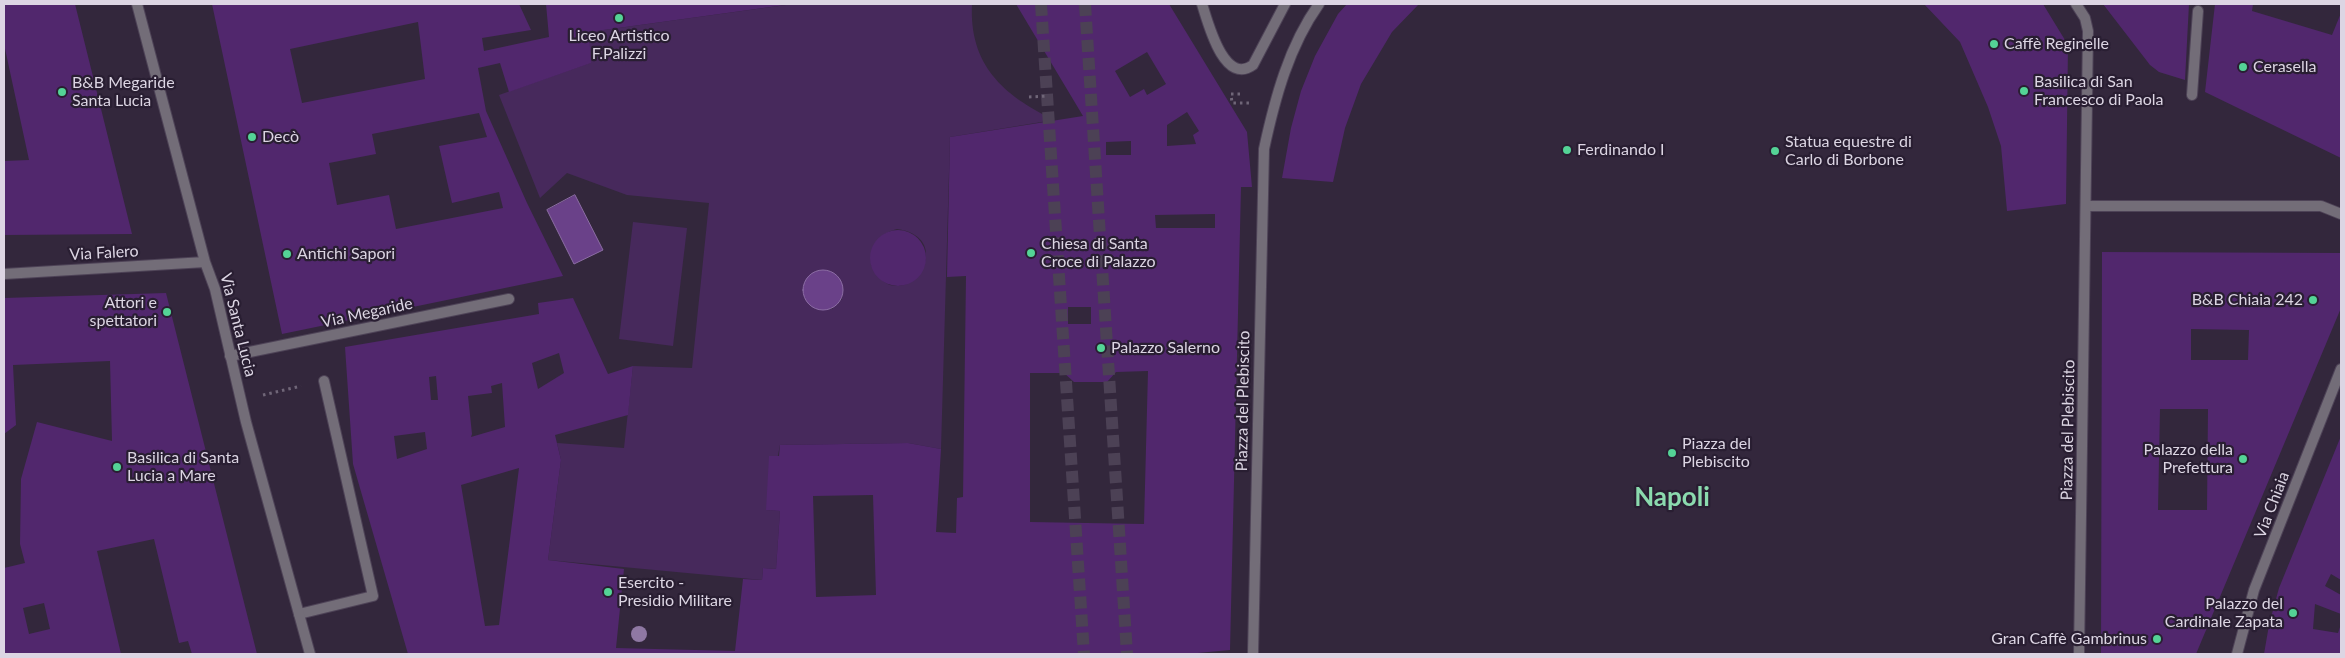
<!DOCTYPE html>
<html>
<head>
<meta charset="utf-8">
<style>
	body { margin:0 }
	#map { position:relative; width:2345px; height:658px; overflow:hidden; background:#33273c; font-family:Lato,sans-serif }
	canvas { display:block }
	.frame { position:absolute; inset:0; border:5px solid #dcd5e3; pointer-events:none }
</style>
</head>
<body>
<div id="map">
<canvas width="2345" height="658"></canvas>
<div class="frame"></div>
</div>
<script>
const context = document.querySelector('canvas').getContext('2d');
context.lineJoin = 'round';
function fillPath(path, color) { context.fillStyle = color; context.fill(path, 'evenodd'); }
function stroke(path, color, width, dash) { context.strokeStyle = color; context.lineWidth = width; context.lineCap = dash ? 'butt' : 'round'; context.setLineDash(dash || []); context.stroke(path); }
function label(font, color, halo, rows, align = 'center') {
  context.font = font + ' Lato,sans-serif'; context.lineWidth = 4.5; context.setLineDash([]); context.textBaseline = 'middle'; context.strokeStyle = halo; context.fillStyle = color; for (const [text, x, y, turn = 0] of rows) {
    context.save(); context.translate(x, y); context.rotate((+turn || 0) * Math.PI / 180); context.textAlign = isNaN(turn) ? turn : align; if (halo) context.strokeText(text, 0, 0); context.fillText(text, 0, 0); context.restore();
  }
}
fillPath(new Path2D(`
	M 793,4 L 972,4 C 969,65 1003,95 1054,120 L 950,137 L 941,449 L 908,443 L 780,445 L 767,510 L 780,511 L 776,569 L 763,568 L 762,580 L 548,560 L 561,460 L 557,443 L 624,448 L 633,366 L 692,368 L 709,203 L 627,195 L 567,173 L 540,198 L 499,95 L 590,63 L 589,32 ZM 897,229 C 964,239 898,326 871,264 C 871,245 878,234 897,229 ZM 830,272 L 839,279 L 842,299 L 832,309 L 818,309 Z
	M 633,222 L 687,228 L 673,346 L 619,339 Z`), '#47295c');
const water = new Path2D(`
	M 575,195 L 603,250 L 574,264 L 547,210 Z
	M803 290a20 20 0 1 1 40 0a20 20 0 1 1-40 0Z`);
fillPath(water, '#6a4189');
stroke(water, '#8c6da4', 1);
fillPath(new Path2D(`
	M 4,4 L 75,4 L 132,234 L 4,235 L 4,161 L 29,160 L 4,44 Z
	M 212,4 L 519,4 L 531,30 L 482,38 L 484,51 L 549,37 L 546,4 L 785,5 L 589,32 L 591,63 L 509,92 L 500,63 L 478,68 L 486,111 L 527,203 L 563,276 L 282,334 ZM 418,22 L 425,79 L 302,103 L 290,49 ZM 479,113 L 487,137 L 439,146 L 452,203 L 499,192 L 503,208 L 396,229 L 389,195 L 337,205 L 329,163 L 376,154 L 372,134 Z
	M 1016,4 L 1169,4 L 1247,132 L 1252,187 L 1241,187 L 1230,650 L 1187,654 L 408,654 L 353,464 L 345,347 L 539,314 L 538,303 L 573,298 L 608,374 L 633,366 L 628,415 L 555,435 L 561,460 L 548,560 L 624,569 L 616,648 L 735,651 L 743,579 L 762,580 L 763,568 L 776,569 L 780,511 L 766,510 L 769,456 L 779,456 L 780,445 L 908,443 L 941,449 L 936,532 L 956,533 L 957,498 L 963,497 L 966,276 L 947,277 L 950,137 L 1083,116 ZM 1147,52 L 1166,84 L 1147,95 L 1144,89 L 1130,97 L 1115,71 ZM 1187,112 L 1199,131 L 1193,135 L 1196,144 L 1167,146 L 1167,125 ZM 1131,141 L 1131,155 L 1106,155 L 1106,142 ZM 1215,214 L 1215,228 L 1156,228 L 1155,215 ZM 1068,307 L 1091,307 L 1091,324 L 1068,324 ZM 559,353 L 564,373 L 538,389 L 532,363 ZM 1148,371 L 1144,524 L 1030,522 L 1030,373 L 1064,373 L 1074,382 L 1107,382 L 1116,372 ZM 436,376 L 438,400 L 431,400 L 429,377 ZM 502,383 L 505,427 L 471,437 L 472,434 L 468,396 L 492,393 L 491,386 ZM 425,432 L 427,449 L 397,459 L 394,436 ZM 519,468 L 499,625 L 485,626 L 461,485 ZM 873,495 L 876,595 L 816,597 L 813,496 Z
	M 1347,4 L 1419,4 L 1392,32 L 1361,84 L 1345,128 L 1333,182 L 1282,178 L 1291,128 L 1301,91 L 1315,56 L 1338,14 Z
	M 1924,4 L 2043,4 L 2068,45 L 2066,204 L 2007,211 L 2001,146 L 1988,107 L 1960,42 Z
	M 2103,4 L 2189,4 L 2185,80 L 2159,72 L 2150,65 Z
	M 2215,4 L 2253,4 L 2252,11 L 2332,35 L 2341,13 L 2341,158 L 2205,92 Z
	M870 258a28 28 0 1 1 56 0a28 28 0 1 1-56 0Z
	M 2102,252 L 2341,253 L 2341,308 L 2196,654 L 2101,654 ZM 2191,329 L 2249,330 L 2248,360 L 2191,360 ZM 2160,409 L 2208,409 L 2207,510 L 2158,510 Z
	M 166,293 L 257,654 L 192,654 L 188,641 L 179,643 L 154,539 L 97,551 L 121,654 L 4,654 L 4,568 L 25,563 L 20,544 L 21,479 L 37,422 L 112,441 L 110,361 L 13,365 L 16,425 L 4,434 L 4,298 ZM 44,603 L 50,629 L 29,634 L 23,608 Z
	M 2341,436 L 2341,580 L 2331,574 L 2325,586 L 2341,595 L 2341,614 L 2315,604 L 2313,629 L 2338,633 L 2341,624 L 2341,654 L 2264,654 L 2269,625 L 2279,588 Z`), '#51276d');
stroke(new Path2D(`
	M 1041,4 L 1084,654
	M 1085,4 L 1127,654`), '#4c4155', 12, [12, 6]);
const service = new Path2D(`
	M 2086,206 L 2321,206 L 2341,214
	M 230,356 L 509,299
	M 299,614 L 373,596 L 324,381`);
const pedestrian = new Path2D(`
	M 2192,95 L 2198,11
	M 2237,654 L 2254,590 L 2341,369`);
const minor = new Path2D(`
	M 137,4 L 205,262 L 215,289 L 246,422 L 310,654
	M 1202,4 C 1208,23 1224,86 1253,65 L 1285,4
	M 2076,4 L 2085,18 L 2088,31 L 2079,654
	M 4,274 L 205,262
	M 1253,654 L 1264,149 C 1275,98 1289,46 1319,4`);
stroke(service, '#4e4357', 12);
stroke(pedestrian, '#4e4357', 12);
stroke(minor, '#4e4357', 12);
stroke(new Path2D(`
	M 1240,94 L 1231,94 L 1232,103 L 1251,103
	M 1029,97 L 1047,96
	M 263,395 L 301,386`), '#706678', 3, [2.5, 4]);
stroke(service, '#736d78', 10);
stroke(pedestrian, '#736d78', 10);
stroke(minor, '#736d78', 10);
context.fillStyle = '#8f78a3';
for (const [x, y] of [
	[639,634]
]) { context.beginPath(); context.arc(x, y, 8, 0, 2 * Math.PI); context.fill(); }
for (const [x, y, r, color] of [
	[619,18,5,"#54d396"],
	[1994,44,5,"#54d396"],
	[2243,67,5,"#54d396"],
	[2024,91,5,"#54d396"],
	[62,92,5,"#54d396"],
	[252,137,5,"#54d396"],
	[1567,150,5,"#54d396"],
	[1775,151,5,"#54d396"],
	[1031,253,5,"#54d396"],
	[287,254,5,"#54d396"],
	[2313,300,5,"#54d396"],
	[167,312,5,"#54d396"],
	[1101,348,5,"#54d396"],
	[1672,453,5,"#54d396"],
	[2243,459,5,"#54d396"],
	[117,467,5,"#54d396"],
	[608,592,5,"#54d396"],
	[2293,613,5,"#54d396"],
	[2157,639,5,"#54d396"]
]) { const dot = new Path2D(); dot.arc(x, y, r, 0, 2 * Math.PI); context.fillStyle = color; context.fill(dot); stroke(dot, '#291e32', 2); }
label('16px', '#dcd5e3', '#291e32', [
	["Liceo Artistico",619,36,"center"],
	["F.Palizzi",619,54,"center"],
	["Caffè Reginelle",2004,44],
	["Cerasella",2253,67],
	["Basilica di San",2034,82],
	["Francesco di Paola",2034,100],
	["B&B Megaride",72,83],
	["Santa Lucia",72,101],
	["Decò",262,137],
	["Statua equestre di",1785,142],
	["Carlo di Borbone",1785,160],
	["Ferdinando I",1577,150],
	["Chiesa di Santa",1041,244],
	["Croce di Palazzo",1041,262],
	["Antichi Sapori",297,254],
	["B&B Chiaia 242",2303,300,"right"],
	["Attori e",157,303,"right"],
	["spettatori",157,321,"right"],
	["Palazzo Salerno",1111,348],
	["Piazza del",1682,444],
	["Plebiscito",1682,462],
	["Palazzo della",2233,450,"right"],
	["Prefettura",2233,468,"right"],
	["Basilica di Santa",127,458],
	["Lucia a Mare",127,476],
	["Esercito -",618,583],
	["Presidio Militare",618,601],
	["Palazzo del",2283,604,"right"],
	["Cardinale Zapata",2283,622,"right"],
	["Gran Caffè Gambrinus",2147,639,"right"]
], 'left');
label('16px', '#dcd5e3', '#291e32', [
	["Via Falero",104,253,-3],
	["Via Megaride",367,313,-12],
	["Via Santa Lucia",238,325,76],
	["Piazza del Plebiscito",1243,401,-89],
	["Piazza del Plebiscito",2068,430,-89],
	["Via Chiaia",2272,505,-69]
]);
label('bold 26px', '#8bdaae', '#291e32', [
	["Napoli",1672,498]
]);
</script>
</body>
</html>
